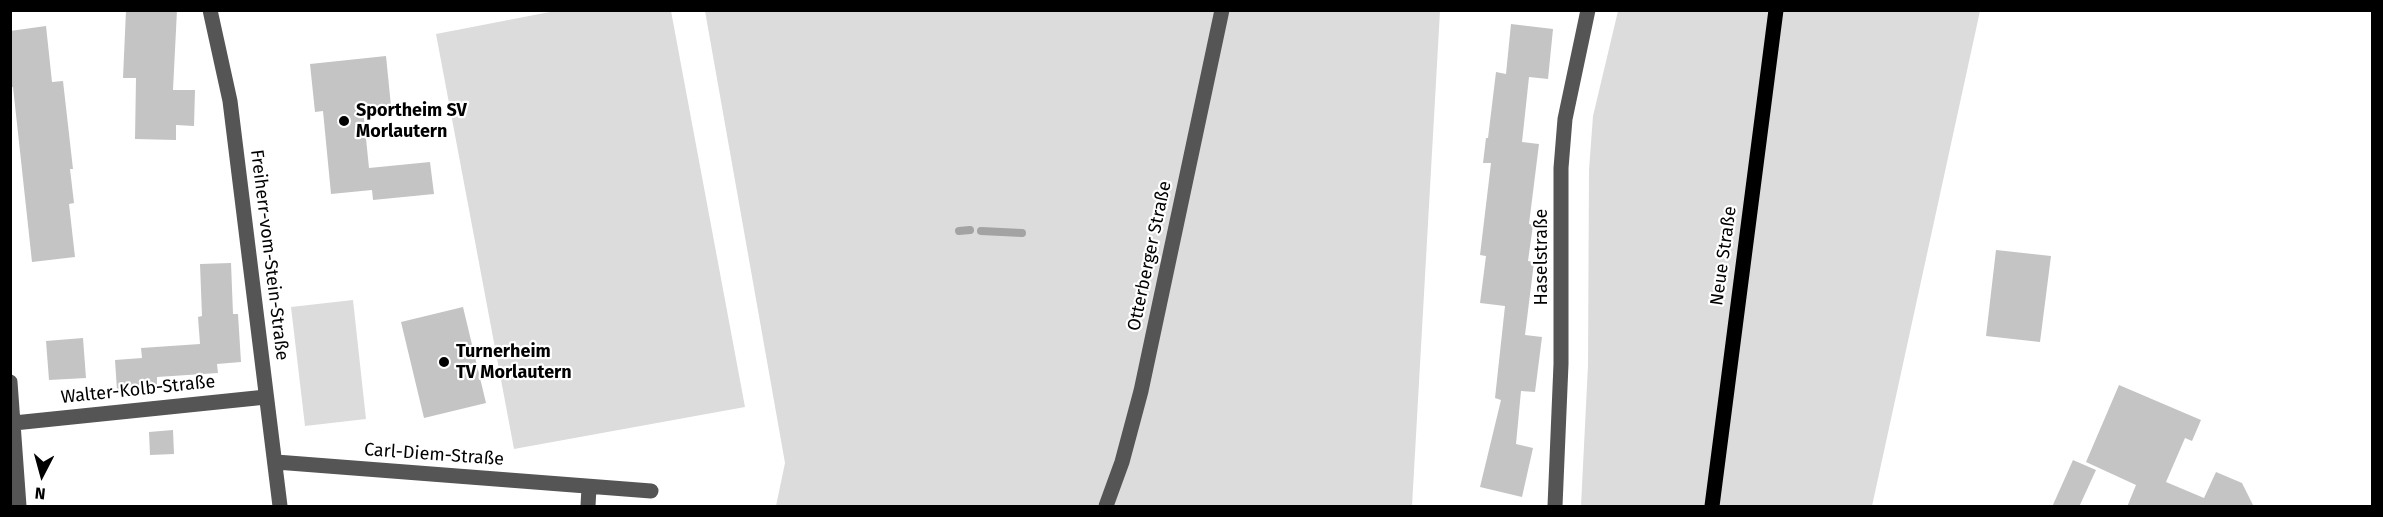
<!DOCTYPE html>
<html>
<head>
<meta charset="utf-8">
<style>
	body { margin:0 }
	#map { position:relative; width:2383px; height:517px; overflow:hidden; background:#fff; font-family:"Fira Sans",sans-serif }
	canvas { display:block }
	.frame { position:absolute; inset:0; border:12px solid #000; pointer-events:none }
	.north { position:absolute; left:12px; top:445px; width:60px; height:60px; -webkit-text-stroke:4px #fff; paint-order:stroke; rotate:186deg; font-size:16px; font-weight:700; line-height:24px; text-align:center; color:#000 }
	.north::after { content:''; display:block; margin:auto; width:21px; height:27px; background:#000; clip-path:polygon(50% 0,100% 100%,50% 72%,0 100%) }
</style>
</head>
<body>
<div id="map">
<canvas width="2383" height="517"></canvas>
<div class="frame"></div>
<div class="north">N</div>
</div>
<script>
const context = document.querySelector('canvas').getContext('2d');
context.lineJoin = 'round';
function fillPath(path, color) { context.fillStyle = color; context.fill(path, 'evenodd'); }
function stroke(path, color, width, dash) { context.strokeStyle = color; context.lineWidth = width; context.lineCap = dash ? 'butt' : 'round'; context.setLineDash(dash || []); context.stroke(path); }
function label(font, color, halo, rows, align = 'center') {
  context.font = font + ' "Fira Sans",sans-serif'; context.lineWidth = 4.5; context.setLineDash([]); context.textBaseline = 'middle'; context.strokeStyle = halo; context.fillStyle = color; for (const [text, x, y, turn = 0] of rows) {
    context.save(); context.translate(x, y); context.rotate((+turn || 0) * Math.PI / 180); context.textAlign = isNaN(turn) ? turn : align; if (halo) context.strokeText(text, 0, 0); context.fillText(text, 0, 0); context.restore();
  }
}
fillPath(new Path2D(`
	M 560,10 L 671,11 L 745,407 L 514,449 L 436,34 Z
	M 705,11 L 1440,11 L 1412,506 L 776,506 L 785,463 Z
	M 1618,11 L 1980,11 L 1872,506 L 1581,506 L 1588,365 L 1589,170 L 1593,116 Z
	M 353,300 L 366,419 L 305,426 L 291,307 Z`), '#dcdcdc');
stroke(new Path2D(`
	M 959,231 L 970,230
	M 981,231 L 1022,233`), '#a3a3a3', 8);
fillPath(new Path2D(`
	M 126,10 L 177,10 L 173,90 L 195,90 L 194,126 L 176,125 L 176,140 L 135,139 L 136,78 L 123,78 Z
	M 1511,24 L 1553,29 L 1548,79 L 1529,77 L 1522,142 L 1539,144 L 1529,224 L 1533,225 L 1528,261 L 1534,262 L 1525,335 L 1542,337 L 1535,392 L 1521,391 L 1516,444 L 1533,448 L 1522,497 L 1480,487 L 1501,400 L 1495,398 L 1505,306 L 1480,303 L 1486,256 L 1480,255 L 1491,163 L 1483,163 L 1486,138 L 1488,138 L 1496,72 L 1506,74 Z
	M 46,26 L 52,82 L 63,81 L 73,169 L 70,169 L 74,203 L 69,204 L 75,257 L 32,262 L 13,87 L 10,88 L 10,31 Z
	M 386,56 L 391,106 L 363,109 L 369,168 L 430,162 L 434,194 L 373,200 L 372,190 L 331,194 L 323,111 L 315,112 L 310,64 Z
	M 1996,250 L 2051,256 L 2040,342 L 1986,336 Z
	M 231,263 L 233,314 L 238,314 L 241,362 L 217,364 L 218,373 L 157,377 L 157,387 L 117,390 L 115,360 L 142,358 L 141,348 L 200,344 L 198,317 L 202,316 L 200,264 Z
	M 463,307 L 486,403 L 424,418 L 401,322 Z
	M 83,338 L 86,378 L 49,380 L 46,341 Z
	M 2119,385 L 2201,420 L 2192,441 L 2185,438 L 2166,482 L 2204,498 L 2216,472 L 2242,483 L 2254,507 L 2127,507 L 2136,485 L 2086,462 Z
	M 173,430 L 174,454 L 150,455 L 149,432 Z
	M 2073,460 L 2096,470 L 2079,507 L 2052,507 Z`), '#c4c4c4');
const major = new Path2D(`
	M 1712,506 L 1776,10`);
stroke(major, '#dbdbdb', 18);
stroke(new Path2D(`
	M 210,10 L 230,101 L 280,506
	M 10,382 L 19,506
	M 14,423 L 266,397
	M 276,462 L 651,491
	M 588,506 L 589,487
	M 1106,506 L 1122,462 L 1141,391 L 1222,10
	M 1555,506 L 1561,364 L 1561,168 L 1565,119 L 1588,10`), '#555', 15);
stroke(major, '#000', 15);
for (const [x, y, r, color] of [
	[344,121,6,"#000"],
	[444,362,6,"#000"]
]) { const dot = new Path2D(); dot.arc(x, y, r, 0, 2 * Math.PI); context.fillStyle = color; context.fill(dot); stroke(dot, '#fff', 2); }
label('bold 18px', '#000', '#fff', [
	["Sportheim SV",356,111],
	["Morlautern",356,132],
	["Turnerheim",456,352],
	["TV Morlautern",456,373]
], 'left');
label('18px', '#000', '#fff', [
	["Freiherr-vom-Stein-Straße",269,255,83],
	["Otterberger Straße",1150,256,-78],
	["Neue Straße",1724,256,-82],
	["Haselstraße",1542,257,-90],
	["Walter-Kolb-Straße",138,390,-6],
	["Carl-Diem-Straße",434,455,4]
]);
</script>
</body>
</html>
